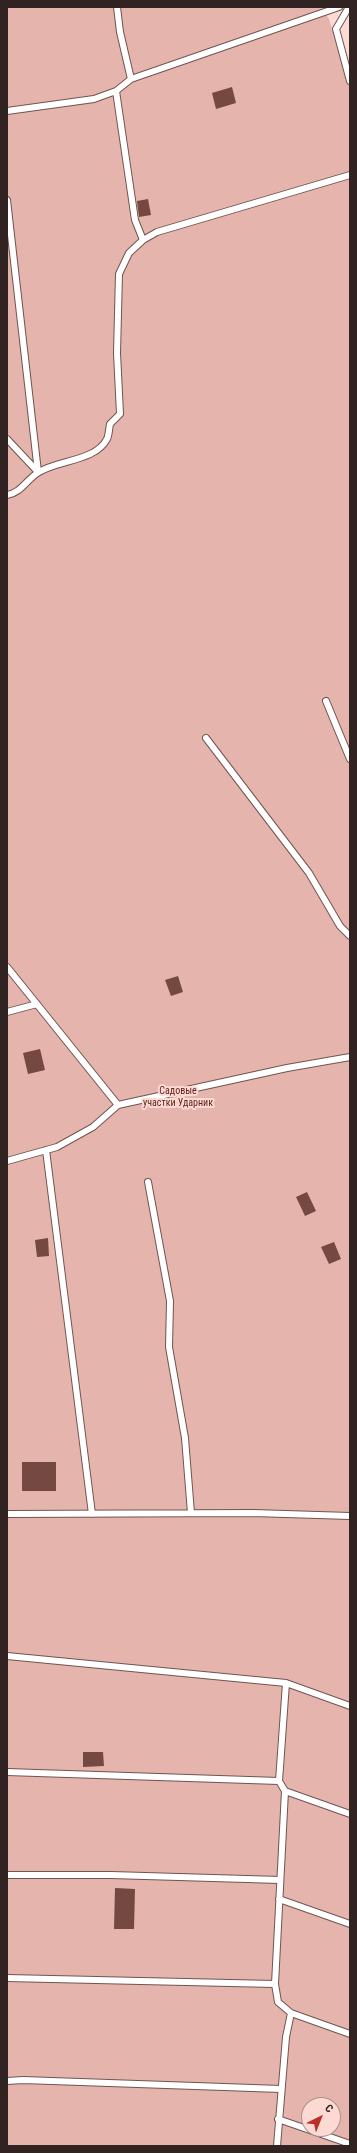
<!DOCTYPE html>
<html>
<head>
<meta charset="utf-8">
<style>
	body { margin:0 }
	#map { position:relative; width:357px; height:2153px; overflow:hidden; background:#fcd9d3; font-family:"Roboto Condensed",sans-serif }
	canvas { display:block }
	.frame { position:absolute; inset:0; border:8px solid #302321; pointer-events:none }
	.north { position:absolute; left:301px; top:2097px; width:40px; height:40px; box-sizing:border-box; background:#fcd9d3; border:1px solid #aa908c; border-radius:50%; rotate:43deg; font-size:11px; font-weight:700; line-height:16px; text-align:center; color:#302321 }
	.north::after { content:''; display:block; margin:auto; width:14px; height:18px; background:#bc2e28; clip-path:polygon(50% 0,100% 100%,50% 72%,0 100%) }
</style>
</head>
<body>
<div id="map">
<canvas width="357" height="2153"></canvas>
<div class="frame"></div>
<div class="north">С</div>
</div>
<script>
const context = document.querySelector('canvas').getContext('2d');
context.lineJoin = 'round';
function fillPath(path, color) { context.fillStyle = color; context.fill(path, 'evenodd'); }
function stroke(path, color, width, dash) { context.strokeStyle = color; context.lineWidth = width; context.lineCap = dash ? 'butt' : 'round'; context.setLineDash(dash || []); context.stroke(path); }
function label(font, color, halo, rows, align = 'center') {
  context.font = font + ' "Roboto Condensed",sans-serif'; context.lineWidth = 4; context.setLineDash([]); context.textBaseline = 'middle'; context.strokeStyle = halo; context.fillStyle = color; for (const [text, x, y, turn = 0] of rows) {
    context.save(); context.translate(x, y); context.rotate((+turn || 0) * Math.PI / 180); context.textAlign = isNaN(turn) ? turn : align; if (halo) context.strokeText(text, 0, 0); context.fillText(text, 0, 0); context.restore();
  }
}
fillPath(new Path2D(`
	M 7,7 L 321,7 L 329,19 L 350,89 L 350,2146 L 7,2146 ZM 309,2105 L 333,2105 L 333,2129 L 309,2129 Z`), '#e5b4ad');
fillPath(new Path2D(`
	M 232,87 L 236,103 L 216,109 L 212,93 Z
	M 148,199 L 151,215 L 139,217 L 137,201 Z
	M 178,976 L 183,992 L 171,996 L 165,980 Z
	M 40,1049 L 45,1070 L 28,1074 L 23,1053 Z
	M 307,1192 L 316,1211 L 305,1216 L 296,1197 Z
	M 48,1238 L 49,1256 L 37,1257 L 35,1240 Z
	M 334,1242 L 341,1259 L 329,1264 L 321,1247 Z
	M 22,1462 L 56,1462 L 56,1491 L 22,1491 Z
	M 83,1752 L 103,1752 L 104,1766 L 83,1767 Z
	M 115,1888 L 135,1889 L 134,1929 L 114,1929 Z`), '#764842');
const lane = new Path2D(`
	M 117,7 L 120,32 L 131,79
	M 349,7 L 336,29 L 350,81
	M 116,91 L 135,220 L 143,240
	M 7,111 L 94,99 L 116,91 L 131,79 L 339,7
	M 7,200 L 38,472 L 7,439
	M 7,495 C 21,493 27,479 39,472 C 58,460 96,461 107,439 C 109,435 109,428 110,424 L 120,414 L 117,353 L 119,274 L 129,253 L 143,240 L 157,232 L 350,175
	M 326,701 L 350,759
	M 206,738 L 309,873 L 340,926 L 350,936
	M 7,967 L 118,1105 L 287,1068 L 350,1057
	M 7,1012 L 37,1004
	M 46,1150 L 92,1514
	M 7,1161 L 57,1147 L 93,1127 L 118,1105
	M 148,1182 L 170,1301 L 169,1347 L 185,1438 L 191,1513
	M 7,1514 L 253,1513 L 350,1516
	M 7,1656 L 286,1683 L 350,1706
	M 7,1772 L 279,1781
	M 285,1791 L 350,1814
	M 7,1875 L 111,1875 L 280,1880
	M 279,1899 L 350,1924
	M 7,1978 L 275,1984
	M 291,2013 L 350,2034
	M 7,2081 L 23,2080 L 281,2089
	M 278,2119 L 350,2144
	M 277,2146 L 286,2037 L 291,2013 L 278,2002 L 275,1984 L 285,1791 L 279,1781 L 286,1683`);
stroke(lane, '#715450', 8);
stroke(lane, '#fff', 6);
label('10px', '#62221d', '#fcd9d3', [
	["Садовые",178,1091],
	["участки Ударник",178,1103]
]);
</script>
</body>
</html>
